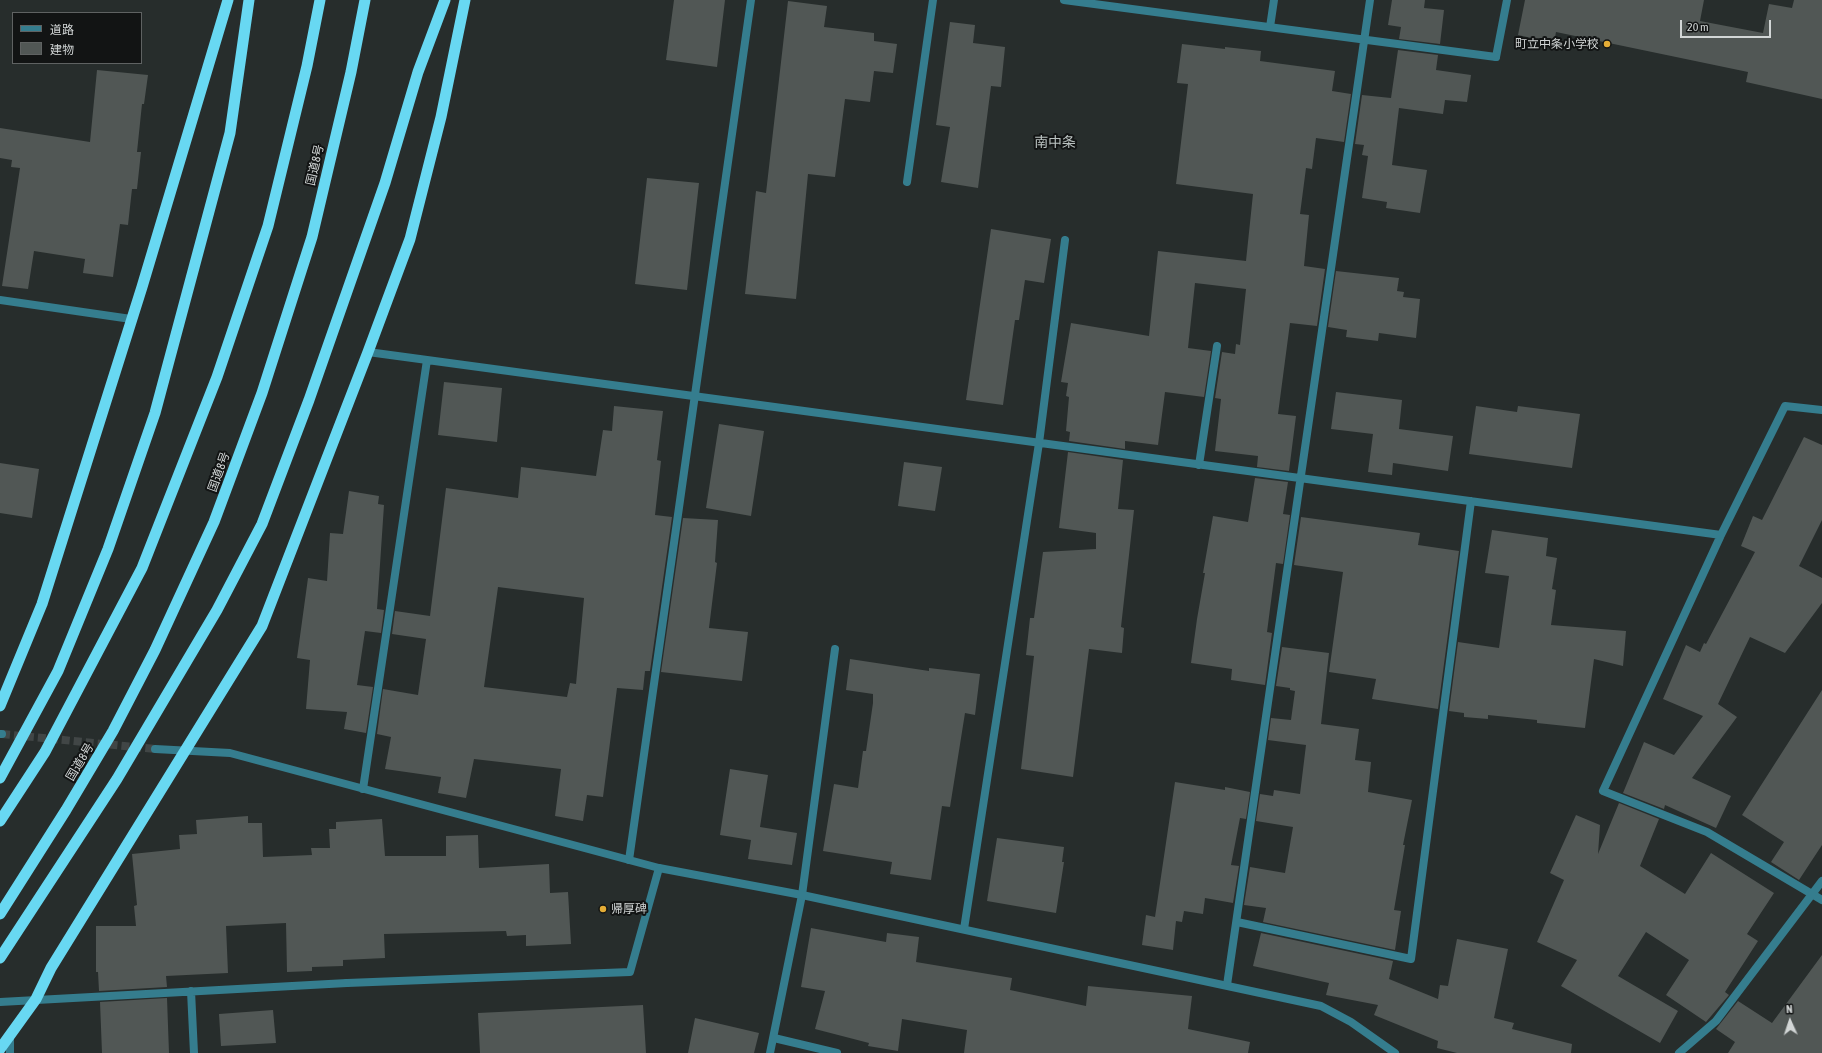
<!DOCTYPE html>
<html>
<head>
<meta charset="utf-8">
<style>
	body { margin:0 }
	#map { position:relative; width:1822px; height:1053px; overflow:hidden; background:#272d2c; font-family:"Asap Condensed","Noto Sans JP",sans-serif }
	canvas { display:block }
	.legend { position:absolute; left:12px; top:12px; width:130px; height:52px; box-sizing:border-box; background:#121414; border:1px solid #5f6262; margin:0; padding:5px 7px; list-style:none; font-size:12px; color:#d2d6d6 }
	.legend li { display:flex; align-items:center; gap:8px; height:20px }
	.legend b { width:20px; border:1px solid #5f6262 }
	.north { position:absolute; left:1770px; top:1001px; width:40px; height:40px; -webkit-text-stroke:3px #121414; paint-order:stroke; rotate:357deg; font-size:11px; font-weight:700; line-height:16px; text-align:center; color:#d2d6d6 }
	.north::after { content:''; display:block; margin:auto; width:14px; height:18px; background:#d2d6d6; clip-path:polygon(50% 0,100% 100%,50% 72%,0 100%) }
	.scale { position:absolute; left:1680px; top:20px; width:91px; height:18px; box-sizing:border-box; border:2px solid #d2d6d6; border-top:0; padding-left:5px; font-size:12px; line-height:14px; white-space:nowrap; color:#d2d6d6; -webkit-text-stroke:3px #121414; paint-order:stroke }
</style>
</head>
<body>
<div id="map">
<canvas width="1822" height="1053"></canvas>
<ul class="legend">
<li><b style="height:5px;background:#357d8e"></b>道路</li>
<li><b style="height:11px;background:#515755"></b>建物</li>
</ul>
<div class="north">N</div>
<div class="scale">20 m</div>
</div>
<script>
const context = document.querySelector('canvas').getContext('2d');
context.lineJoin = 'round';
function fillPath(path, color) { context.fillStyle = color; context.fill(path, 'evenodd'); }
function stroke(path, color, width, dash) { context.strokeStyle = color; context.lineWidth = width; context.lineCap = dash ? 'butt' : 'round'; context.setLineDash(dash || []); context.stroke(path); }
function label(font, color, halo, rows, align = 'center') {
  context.font = font + ' "Asap Condensed","Noto Sans JP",sans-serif'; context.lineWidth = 4; context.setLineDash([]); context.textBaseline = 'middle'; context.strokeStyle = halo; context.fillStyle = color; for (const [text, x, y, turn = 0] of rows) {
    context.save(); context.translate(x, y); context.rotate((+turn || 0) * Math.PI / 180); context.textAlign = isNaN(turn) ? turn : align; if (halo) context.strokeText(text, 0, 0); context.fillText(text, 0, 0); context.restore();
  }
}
fillPath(new Path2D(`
	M 674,0 L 725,0 L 717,67 L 666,60 Z
	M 1392,0 L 1425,0 L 1424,8 L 1444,10 L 1440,44 L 1399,39 L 1401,27 L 1388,25 Z
	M 1525,0 L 1704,0 L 1700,21 L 1763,33 L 1769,4 L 1792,8 L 1794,0 L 1822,0 L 1822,99 L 1746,82 L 1748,72 L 1556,32 L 1554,43 L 1518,35 Z
	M 788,1 L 827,6 L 824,27 L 874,33 L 874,41 L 897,44 L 893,73 L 874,71 L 870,102 L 845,99 L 835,177 L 808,174 L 796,299 L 745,294 L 756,191 L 766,193 Z
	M 950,22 L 975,25 L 973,43 L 1005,47 L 1001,87 L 991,86 L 978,188 L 941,182 L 950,127 L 936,125 Z
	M 1182,44 L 1225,49 L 1225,47 L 1261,51 L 1260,61 L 1335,71 L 1332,91 L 1351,94 L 1344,142 L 1316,138 L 1312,169 L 1306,168 L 1300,214 L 1309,215 L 1304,266 L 1325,269 L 1317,326 L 1290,323 L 1278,414 L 1296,416 L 1289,471 L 1257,467 L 1258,456 L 1215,451 L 1221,399 L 1215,398 L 1222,352 L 1235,354 L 1236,344 L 1240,345 L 1246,289 L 1195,283 L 1188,348 L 1211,351 L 1204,397 L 1165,392 L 1158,445 L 1125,441 L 1125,449 L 1069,441 L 1070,432 L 1066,431 L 1069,397 L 1066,396 L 1068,383 L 1061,382 L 1071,323 L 1149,336 L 1158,251 L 1246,261 L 1253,194 L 1176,184 L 1188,84 L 1177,83 Z
	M 1398,50 L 1438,55 L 1436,70 L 1471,75 L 1467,102 L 1445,100 L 1443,114 L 1399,108 L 1392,165 L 1427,170 L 1420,213 L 1386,208 L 1387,202 L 1362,198 L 1368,156 L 1362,155 L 1364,145 L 1355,144 L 1362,95 L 1391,98 Z
	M 97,70 L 148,75 L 144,104 L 142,104 L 137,152 L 141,152 L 137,189 L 132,189 L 128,225 L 120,224 L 113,277 L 83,273 L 85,259 L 34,251 L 28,289 L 2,286 L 20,168 L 11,167 L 12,160 L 0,158 L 0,128 L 90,142 Z
	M 647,178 L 699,183 L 687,290 L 635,284 Z
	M 991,229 L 1051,239 L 1044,283 L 1025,280 L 1019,320 L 1015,320 L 1003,405 L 966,400 Z
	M 1336,271 L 1399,278 L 1397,291 L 1404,292 L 1403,297 L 1420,299 L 1416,338 L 1379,333 L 1378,341 L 1346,337 L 1347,330 L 1328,327 Z
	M 444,382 L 502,388 L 497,442 L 438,435 Z
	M 1336,392 L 1402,400 L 1399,429 L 1453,436 L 1448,471 L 1393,463 L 1392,475 L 1368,472 L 1373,434 L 1331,429 Z
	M 614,406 L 663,411 L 657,460 L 661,461 L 655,515 L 672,517 L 650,671 L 645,671 L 643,690 L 617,688 L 603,797 L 587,795 L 583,821 L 555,816 L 561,769 L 474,759 L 466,798 L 438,793 L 441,777 L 385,769 L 391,737 L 377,734 L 383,689 L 418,695 L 426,639 L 392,634 L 395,611 L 430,616 L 446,488 L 518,498 L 521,467 L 596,476 L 603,430 L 612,431 ZM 498,587 L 584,598 L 576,684 L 570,683 L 567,697 L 484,687 Z
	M 1476,406 L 1517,412 L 1518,406 L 1580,414 L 1572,468 L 1469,454 Z
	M 719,424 L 764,431 L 751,516 L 706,508 Z
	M 1804,437 L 1822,445 L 1822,520 L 1799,566 L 1822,578 L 1822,603 L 1785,653 L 1750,637 L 1718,704 L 1737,717 L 1692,778 L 1731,796 L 1716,828 L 1665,805 L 1664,809 L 1623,793 L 1644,742 L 1674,755 L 1703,716 L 1663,699 L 1686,645 L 1700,652 L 1704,643 L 1706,644 L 1755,552 L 1741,546 L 1753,516 L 1762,520 Z
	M 1068,452 L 1123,460 L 1118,509 L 1134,510 L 1121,627 L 1124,628 L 1122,653 L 1089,649 L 1073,777 L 1021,769 L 1034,656 L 1026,655 L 1030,618 L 1034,618 L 1043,552 L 1096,549 L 1096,533 L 1059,528 Z
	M 904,462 L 942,467 L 935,511 L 898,506 Z
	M 0,463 L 39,469 L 32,518 L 0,513 Z
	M 1255,478 L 1288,482 L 1283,514 L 1290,515 L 1283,564 L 1276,563 L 1267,632 L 1272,633 L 1265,685 L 1231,680 L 1232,669 L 1191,663 L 1197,619 L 1205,573 L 1203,573 L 1213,516 L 1248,522 Z
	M 349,491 L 379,496 L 378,504 L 384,505 L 377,609 L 384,610 L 381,633 L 365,631 L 357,685 L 373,687 L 366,733 L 344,729 L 347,712 L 306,709 L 310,660 L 297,658 L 308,578 L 327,581 L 330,533 L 343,534 Z
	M 1301,517 L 1420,533 L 1418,545 L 1459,551 L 1438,709 L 1372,699 L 1376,679 L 1329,672 L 1343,572 L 1294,565 Z
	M 683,518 L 718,520 L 715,562 L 717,563 L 709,628 L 748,632 L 742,681 L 661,672 Z
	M 1492,530 L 1548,538 L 1546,556 L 1557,558 L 1552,589 L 1556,590 L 1551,625 L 1626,631 L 1623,666 L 1594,659 L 1585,728 L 1537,723 L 1537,720 L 1488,715 L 1488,719 L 1464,717 L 1464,713 L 1449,711 L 1458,642 L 1499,648 L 1509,576 L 1485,573 Z
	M 1282,647 L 1329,653 L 1321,724 L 1359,729 L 1355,760 L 1371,762 L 1368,792 L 1412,800 L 1403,845 L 1405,845 L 1394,910 L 1401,911 L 1395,950 L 1263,922 L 1266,908 L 1244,905 L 1250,867 L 1285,873 L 1293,827 L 1256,821 L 1260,794 L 1273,796 L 1274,790 L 1300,794 L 1306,745 L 1268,740 L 1271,718 L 1291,720 L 1295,691 L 1290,690 L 1290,688 L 1276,686 Z
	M 850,659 L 929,671 L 929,668 L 980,674 L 975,715 L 965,713 L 950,807 L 942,806 L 931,880 L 890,874 L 892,862 L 823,851 L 834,784 L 858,788 L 863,751 L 866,751 L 873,703 L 873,694 L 846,690 Z
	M 1822,690 L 1822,845 L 1799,880 L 1771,862 L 1784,842 L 1742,815 Z
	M 730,769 L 768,775 L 760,827 L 797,833 L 792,865 L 748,859 L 751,840 L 720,835 Z
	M 1175,782 L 1225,790 L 1225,787 L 1250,792 L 1246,819 L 1240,818 L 1231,865 L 1239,866 L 1233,903 L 1205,898 L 1203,914 L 1184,911 L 1182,922 L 1176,921 L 1173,950 L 1142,945 L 1146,915 L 1155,917 Z
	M 1619,803 L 1659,819 L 1640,866 L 1685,894 L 1711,853 L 1774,893 L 1747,934 L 1758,941 L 1725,992 L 1729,995 L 1706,1022 L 1666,995 L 1689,960 L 1646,932 L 1618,976 L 1678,1011 L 1660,1043 L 1561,986 L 1577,960 L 1537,942 L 1564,880 L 1550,873 L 1576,815 L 1600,825 L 1598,854 Z
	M 248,816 L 248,823 L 262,823 L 263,857 L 312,855 L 311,848 L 330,848 L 329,829 L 336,829 L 336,822 L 382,819 L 385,856 L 446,856 L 446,836 L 478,835 L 479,868 L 549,864 L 550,893 L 568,892 L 571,944 L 526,946 L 526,935 L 507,936 L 506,931 L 384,934 L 385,958 L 343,960 L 343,966 L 312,967 L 312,971 L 287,972 L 286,923 L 226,926 L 228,973 L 166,976 L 167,987 L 99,991 L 98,972 L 96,972 L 96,926 L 136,926 L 134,906 L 137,905 L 132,854 L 180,849 L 179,835 L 197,834 L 196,820 Z
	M 997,838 L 1064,847 L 1062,862 L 1064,862 L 1056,913 L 987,901 Z
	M 811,928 L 886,942 L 887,933 L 919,937 L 916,962 L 1012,978 L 1010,990 L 1086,1006 L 1088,986 L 1192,996 L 1188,1029 L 1250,1042 L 1248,1053 L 964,1053 L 967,1030 L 902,1019 L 898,1051 L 868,1046 L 869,1043 L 815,1029 L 825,991 L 801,987 Z
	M 1261,933 L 1393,961 L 1389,979 L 1438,999 L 1440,985 L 1448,986 L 1457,939 L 1508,949 L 1494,1018 L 1514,1023 L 1512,1029 L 1572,1044 L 1571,1053 L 1457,1053 L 1437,1048 L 1438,1041 L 1374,1015 L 1378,1005 L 1326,995 L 1329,983 L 1253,966 Z
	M 1822,955 L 1822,1053 L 1728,1053 L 1735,1042 L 1716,1029 L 1738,1001 L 1772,1023 Z
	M 167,998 L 169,1053 L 102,1053 L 100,1002 Z
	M 643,1005 L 646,1053 L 480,1053 L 478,1013 Z
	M 273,1010 L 276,1043 L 221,1046 L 219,1014 Z
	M 695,1018 L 759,1033 L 754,1053 L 688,1053 Z`), '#515755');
stroke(new Path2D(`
	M 2,734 L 155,749`), '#414646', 8, [8, 4]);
stroke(new Path2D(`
	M 1496,57 L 1507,0
	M 347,983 L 630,972 L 659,868`), '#357d8e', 8);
stroke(new Path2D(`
	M 1064,0 L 1496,57
	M 1270,27 L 1274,0
	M 907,182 L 933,0
	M 0,300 L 131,319
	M 368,352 L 1721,535
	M 1822,410 L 1785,406 L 1721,535 L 1603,791 L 1707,832 L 1822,900
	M 1199,465 L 1217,346
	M 363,789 L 427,360
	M 629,860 L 751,0
	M 1237,922 L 1411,959 L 1471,501
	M 964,929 L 1039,443 L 1065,240
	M 1227,985 L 1370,0
	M 191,991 L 194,1053
	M 0,1002 L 347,983
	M 10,1036 L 10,1053
	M 774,1038 L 837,1053
	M 770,1053 L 802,895 L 835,649`), '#357d8e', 8);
stroke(new Path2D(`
	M 0,734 L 2,734
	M 155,749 L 230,753 L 659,868 L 802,895 L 1321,1006 L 1351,1022 L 1395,1053
	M 1679,1053 L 1716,1021 L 1822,881`), '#357d8e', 8);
stroke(new Path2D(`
	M 0,706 L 42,604 L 142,287 L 228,0
	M 0,778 L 58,671 L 108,549 L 155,413 L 230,133 L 249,0
	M 0,821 L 45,752 L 142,568 L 217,377 L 268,226 L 307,66 L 320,0
	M 0,914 L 66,810 L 113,731 L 155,650 L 214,522 L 262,393 L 312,237 L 351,72 L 365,0
	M 0,958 L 117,779 L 217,610 L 262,524 L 309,400 L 385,183 L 418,72 L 445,0
	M 0,1049 L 36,999 L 51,968 L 262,626 L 368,352 L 410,239 L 441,117 L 465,0`), '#68d8f2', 11);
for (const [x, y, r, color] of [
	[1607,44,4,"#e5ad36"],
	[603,909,4,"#e5ad36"]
]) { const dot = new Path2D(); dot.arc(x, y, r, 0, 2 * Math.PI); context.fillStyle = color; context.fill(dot); stroke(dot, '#121414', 1.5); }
label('12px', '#d2d6d6', '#121414', [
	["町立中条小学校",1599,44],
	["帰厚碑",611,909,"left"]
], 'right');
label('12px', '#d2d6d6', '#121414', [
	["国道8号",315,165,-77],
	["国道8号",219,472,-70],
	["国道8号",80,762,-59]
]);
label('14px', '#bac2c1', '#121414', [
	["南中条",1055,143]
]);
</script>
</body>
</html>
